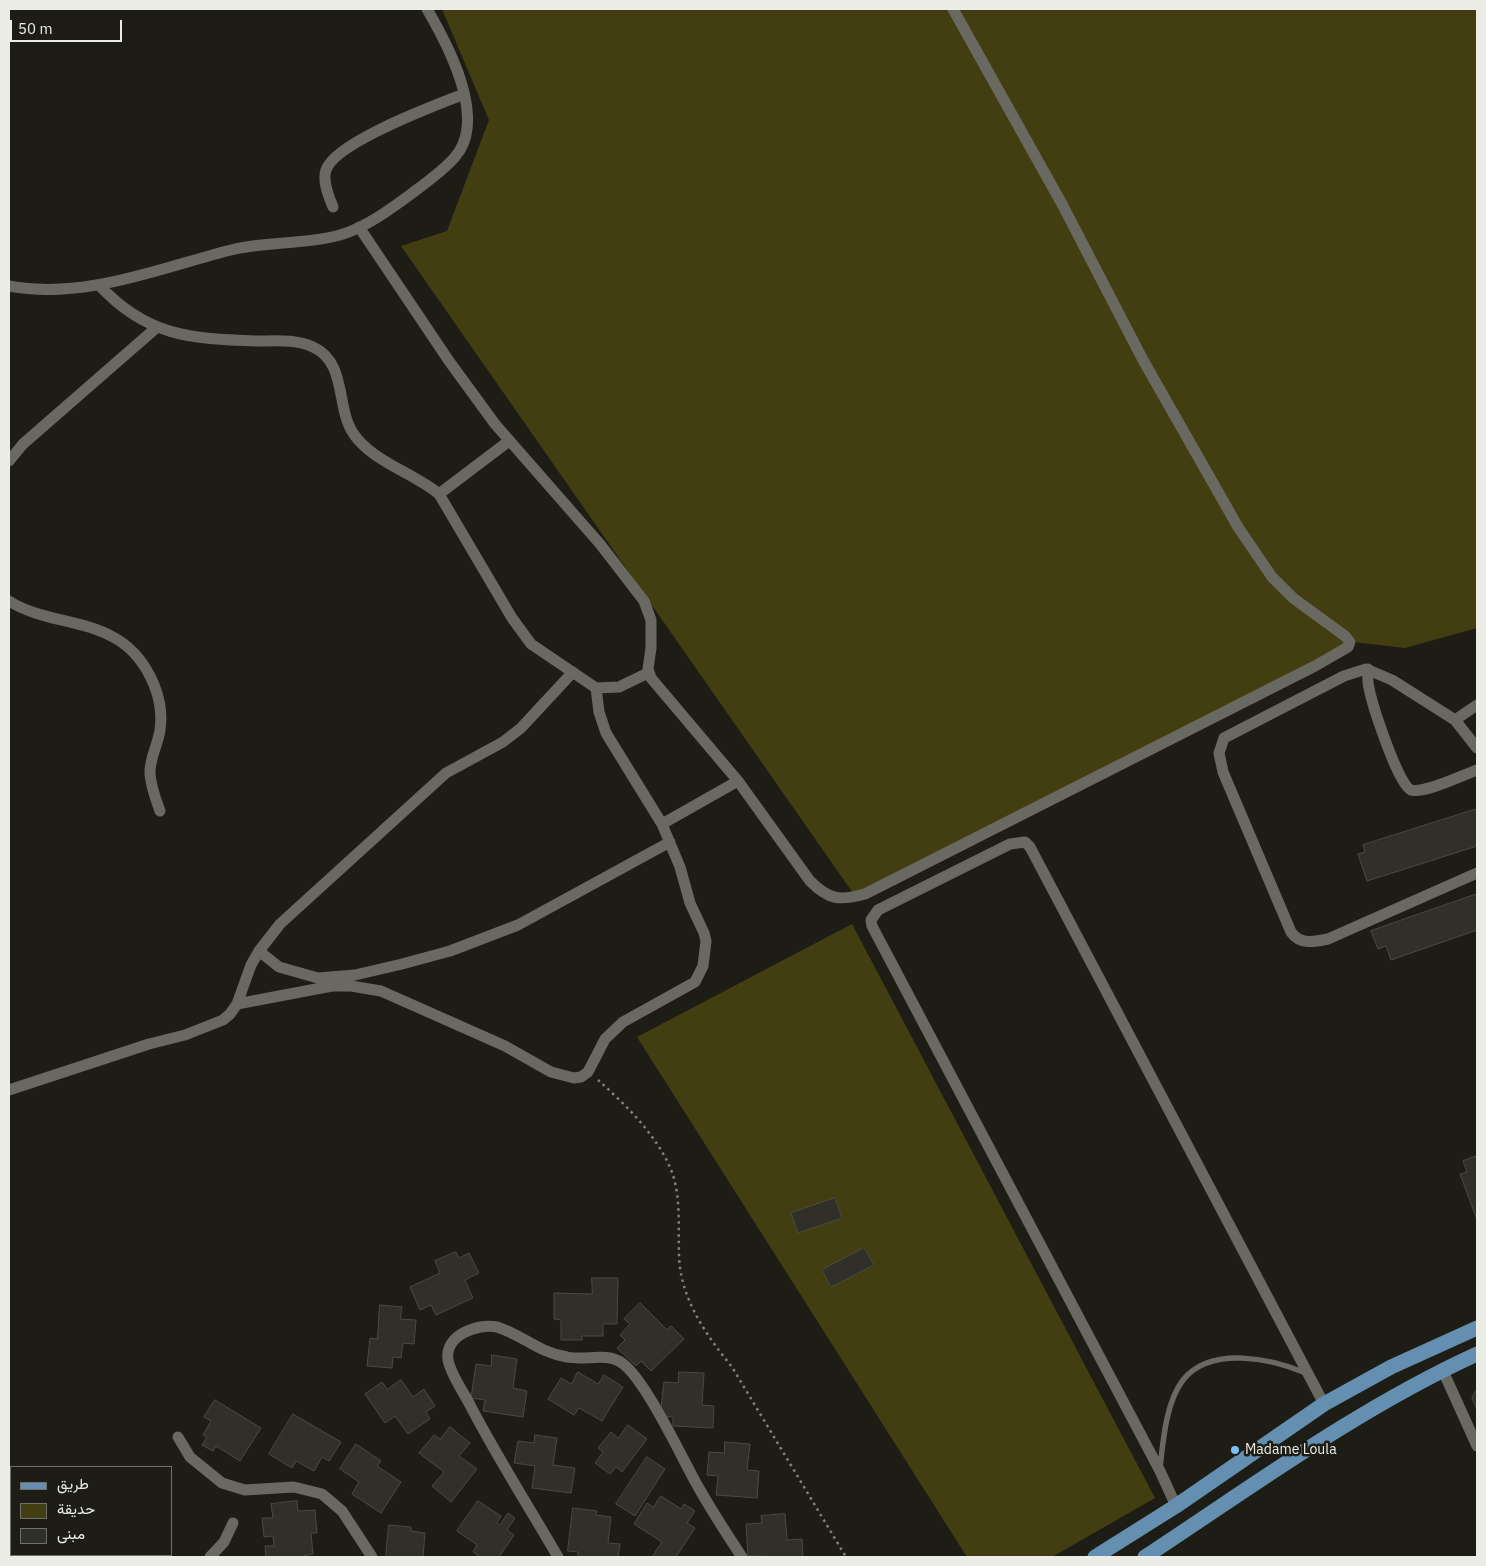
<!DOCTYPE html>
<html>
<head>
<meta charset="utf-8">
<style>
	body { margin:0 }
	#map { position:relative; width:1486px; height:1566px; overflow:hidden; background:#1d1d16; font-family:"IBM Plex Sans",Vazirmatn,sans-serif }
	canvas { display:block }
	.frame { position:absolute; inset:0; border:10px solid #edede8; pointer-events:none }
	.legend { position:absolute; left:10px; top:1466px; width:162px; height:90px; box-sizing:border-box; background:#1d1d16; border:1px solid #70706a; margin:0; padding:6px 9px; list-style:none; font-size:15px; color:#edede8 }
	.legend li { display:flex; align-items:center; gap:10px; height:25px }
	.legend b { width:25px; border:1px solid #70706a }
	.scale { position:absolute; left:10px; top:20px; width:112px; height:22px; box-sizing:border-box; border:2px solid #edede8; border-top:0; padding-left:6px; font-size:15px; line-height:18px; white-space:nowrap; color:#edede8; -webkit-text-stroke:4px #1d1d16; paint-order:stroke }
</style>
</head>
<body>
<div id="map">
<canvas width="1486" height="1566"></canvas>
<div class="frame"></div>
<ul class="legend">
<li><b style="height:6px;background:#658fb0"></b>طريق</li>
<li><b style="height:14px;background:#433e12"></b>حديقة</li>
<li><b style="height:14px;background:#303028"></b>مبنى</li>
</ul>
<div class="scale">50 m</div>
</div>
<script>
const context = document.querySelector('canvas').getContext('2d');
context.lineJoin = 'round';
function fillPath(path, color) { context.fillStyle = color; context.fill(path, 'evenodd'); }
function stroke(path, color, width, dash) { context.strokeStyle = color; context.lineWidth = width; context.lineCap = dash ? 'butt' : 'round'; context.setLineDash(dash || []); context.stroke(path); }
function label(font, color, halo, rows, align = 'center') {
  context.font = font + ' "IBM Plex Sans",sans-serif'; context.lineWidth = 5; context.setLineDash([]); context.textBaseline = 'middle'; context.strokeStyle = halo; context.fillStyle = color; for (const [text, x, y, turn = 0] of rows) {
    context.save(); context.translate(x, y); context.rotate((+turn || 0) * Math.PI / 180); context.textAlign = isNaN(turn) ? turn : align; if (halo) context.strokeText(text, 0, 0); context.fillText(text, 0, 0); context.restore();
  }
}
fillPath(new Path2D(`
	M 442,9 L 1477,9 L 1477,628 L 1405,648 L 1353,642 L 855,896 L 401,246 L 447,231 L 489,120 Z
	M 852,924 L 1155,1498 L 1052,1557 L 967,1557 L 637,1037 Z`), '#433e12');
const building = new Path2D(`
	M 1477,809 L 1477,846 L 1367,881 L 1358,854 L 1365,852 L 1363,845 Z
	M 1477,894 L 1477,930 L 1391,960 L 1386,946 L 1378,949 L 1371,931 Z
	M 1477,1156 L 1477,1217 L 1476,1217 L 1460,1174 L 1467,1172 L 1463,1161 Z
	M 835,1198 L 842,1218 L 798,1233 L 791,1213 Z
	M 864,1248 L 874,1265 L 831,1287 L 822,1270 Z
	M 456,1252 L 459,1258 L 469,1253 L 479,1273 L 465,1280 L 473,1298 L 436,1315 L 431,1305 L 420,1310 L 410,1287 L 440,1273 L 435,1261 Z
	M 592,1278 L 618,1278 L 617,1324 L 603,1324 L 603,1336 L 582,1336 L 582,1340 L 561,1340 L 561,1320 L 554,1319 L 554,1293 L 592,1294 Z
	M 640,1303 L 667,1330 L 671,1326 L 684,1339 L 651,1371 L 641,1361 L 636,1366 L 617,1348 L 625,1340 L 620,1335 L 630,1324 L 624,1319 Z
	M 380,1305 L 402,1307 L 400,1319 L 416,1320 L 414,1344 L 403,1343 L 401,1358 L 393,1357 L 392,1368 L 367,1366 L 370,1338 L 377,1339 Z
	M 492,1355 L 517,1359 L 513,1388 L 527,1391 L 523,1417 L 483,1411 L 485,1400 L 471,1398 L 476,1364 L 491,1366 Z
	M 578,1372 L 598,1384 L 604,1375 L 623,1387 L 602,1421 L 579,1408 L 574,1415 L 548,1399 L 561,1378 L 571,1384 Z
	M 679,1372 L 704,1373 L 702,1405 L 714,1406 L 713,1428 L 673,1426 L 673,1417 L 660,1416 L 664,1382 L 678,1383 Z
	M 401,1380 L 413,1397 L 424,1389 L 435,1406 L 426,1412 L 430,1419 L 408,1434 L 395,1416 L 385,1423 L 365,1394 L 382,1382 L 387,1389 Z
	M 1477,1389 L 1477,1410 L 1472,1398 Z
	M 215,1400 L 261,1428 L 240,1461 L 216,1446 L 213,1451 L 202,1445 L 207,1437 L 203,1435 L 211,1421 L 204,1417 Z
	M 293,1414 L 341,1442 L 329,1461 L 322,1457 L 314,1471 L 296,1461 L 292,1468 L 269,1454 Z
	M 628,1425 L 647,1439 L 622,1472 L 616,1467 L 610,1474 L 595,1463 L 603,1452 L 598,1448 L 611,1432 L 618,1438 Z
	M 450,1427 L 470,1443 L 459,1456 L 477,1469 L 451,1502 L 432,1486 L 444,1472 L 419,1453 L 434,1435 L 440,1439 Z
	M 535,1435 L 557,1438 L 553,1465 L 575,1468 L 571,1493 L 532,1488 L 535,1466 L 514,1463 L 518,1441 L 534,1443 Z
	M 725,1442 L 750,1444 L 747,1470 L 759,1471 L 757,1498 L 716,1495 L 718,1476 L 707,1475 L 709,1452 L 724,1453 Z
	M 356,1444 L 381,1461 L 377,1466 L 401,1482 L 381,1513 L 352,1494 L 359,1482 L 340,1469 Z
	M 647,1457 L 665,1469 L 635,1516 L 616,1504 Z
	M 661,1496 L 681,1509 L 684,1504 L 695,1511 L 687,1523 L 695,1528 L 676,1557 L 652,1557 L 662,1542 L 634,1524 L 647,1503 L 653,1507 Z
	M 297,1501 L 298,1511 L 315,1510 L 317,1533 L 311,1533 L 313,1554 L 299,1557 L 266,1557 L 265,1546 L 274,1546 L 273,1536 L 264,1537 L 262,1518 L 273,1518 L 271,1504 Z
	M 478,1501 L 501,1516 L 497,1523 L 500,1525 L 508,1513 L 515,1518 L 507,1530 L 514,1535 L 499,1557 L 480,1557 L 473,1552 L 477,1545 L 457,1531 Z
	M 573,1508 L 597,1511 L 596,1515 L 611,1517 L 608,1543 L 620,1544 L 618,1557 L 578,1557 L 578,1552 L 568,1551 Z
	M 785,1514 L 787,1540 L 802,1539 L 803,1557 L 748,1556 L 746,1524 L 762,1523 L 761,1516 Z
	M 9,1517 L 11,1517 L 11,1555 L 30,1555 L 9,1557 Z
	M 389,1525 L 411,1527 L 411,1531 L 425,1533 L 423,1557 L 386,1557 Z
	M 57,1555 L 79,1555 L 80,1557 L 58,1557 Z`);
fillPath(building, '#303028');
stroke(building, '#4a4a41', 1);
stroke(new Path2D(`
	M 598,1080 C 626,1105 660,1138 673,1175 C 681,1201 678,1228 679,1255 C 680,1298 706,1335 732,1367 L 846,1557`), '#82827c', 2.5, [2.5, 4]);
stroke(new Path2D(`
	M 1160,1468 C 1163,1441 1166,1402 1183,1380 C 1211,1345 1272,1359 1306,1373`), '#6a6961', 5.5);
stroke(new Path2D(`
	M 333,207 C 329,197 322,181 326,170 C 335,142 436,105 464,94
	M 359,227 L 449,361 L 495,424 L 600,544 L 644,601 L 651,620 L 651,648 L 648,669 L 651,678 L 738,781 L 810,881 C 829,900 840,901 865,894 L 1315,666 L 1348,647 L 1350,642 L 1345,636 L 1293,598 L 1272,577 L 1238,527 L 1143,360 L 1062,204 L 953,9
	M 99,285 C 146,336 190,339 257,341 C 275,341 296,339 313,347 C 347,362 336,408 353,433 C 371,461 414,473 439,494 L 512,618 L 531,644 L 596,688 L 619,687 L 648,673
	M 9,286 C 85,300 159,268 231,250 C 267,241 304,245 340,235 C 367,227 392,208 415,191 C 428,181 444,170 455,157 C 488,119 448,45 427,9
	M 9,461 L 23,444 L 156,328
	M 439,494 L 509,441
	M 9,601 C 40,621 81,619 113,637 C 145,654 165,695 160,730 C 158,745 149,759 150,774 C 151,787 156,800 160,811
	M 1368,669 C 1368,675 1367,681 1369,688 C 1372,704 1398,785 1411,790 C 1424,794 1463,775 1477,770
	M 1455,720 L 1477,705
	M 1477,748 L 1455,720 L 1392,680 L 1366,669 L 1344,676 L 1224,738 L 1219,753 L 1223,772 L 1291,932 C 1300,945 1314,942 1328,939 L 1477,873
	M 662,824 L 738,781
	M 259,951 L 279,967 L 318,978 L 355,975 L 402,964 L 450,951 L 518,925 L 670,842
	M 237,1004 L 332,986 L 351,986 L 381,991 L 505,1046 L 551,1072 L 574,1078 L 581,1077 L 588,1072 L 605,1039 L 623,1022 L 695,982 L 703,966 L 706,941 L 704,933 L 690,903 L 680,867 L 662,824 L 606,733 L 599,712 L 596,688
	M 9,1090 L 149,1044 L 185,1035 L 223,1020 L 230,1014 L 237,1004 L 251,965 L 259,951 L 280,924 L 446,773 L 503,742 L 521,728 L 573,672
	M 1443,1371 L 1477,1446
	M 178,1437 L 190,1457 L 222,1483 L 245,1490 L 294,1487 L 322,1494 L 342,1511 L 372,1557
	M 1176,1506 L 1160,1471 L 872,926 L 871,920 L 878,910 L 1010,844 L 1025,842 L 1030,847 L 1324,1404
	M 210,1557 L 224,1542 L 233,1523
	M 558,1557 C 529,1507 497,1457 470,1405 C 463,1391 451,1375 448,1360 C 444,1335 478,1323 497,1327 C 523,1335 537,1352 567,1357 C 585,1361 606,1352 622,1363 C 645,1379 681,1456 696,1483 C 710,1508 726,1533 742,1557`), '#6a6961', 11);
stroke(new Path2D(`
	M 1095,1557 L 1176,1506 L 1324,1404 L 1391,1367 L 1477,1328
	M 1145,1557 C 1253,1486 1359,1408 1477,1354`), '#658fb0', 15);
for (const [x, y, r, color] of [
	[1235,1450,5,"#7abff8"]
]) { const dot = new Path2D(); dot.arc(x, y, r, 0, 2 * Math.PI); context.fillStyle = color; context.fill(dot); stroke(dot, '#1d1d16', 2); }
label('14px', '#edede8', '#1d1d16', [
	["Madame Loula",1245,1450]
], 'left');
</script>
</body>
</html>
